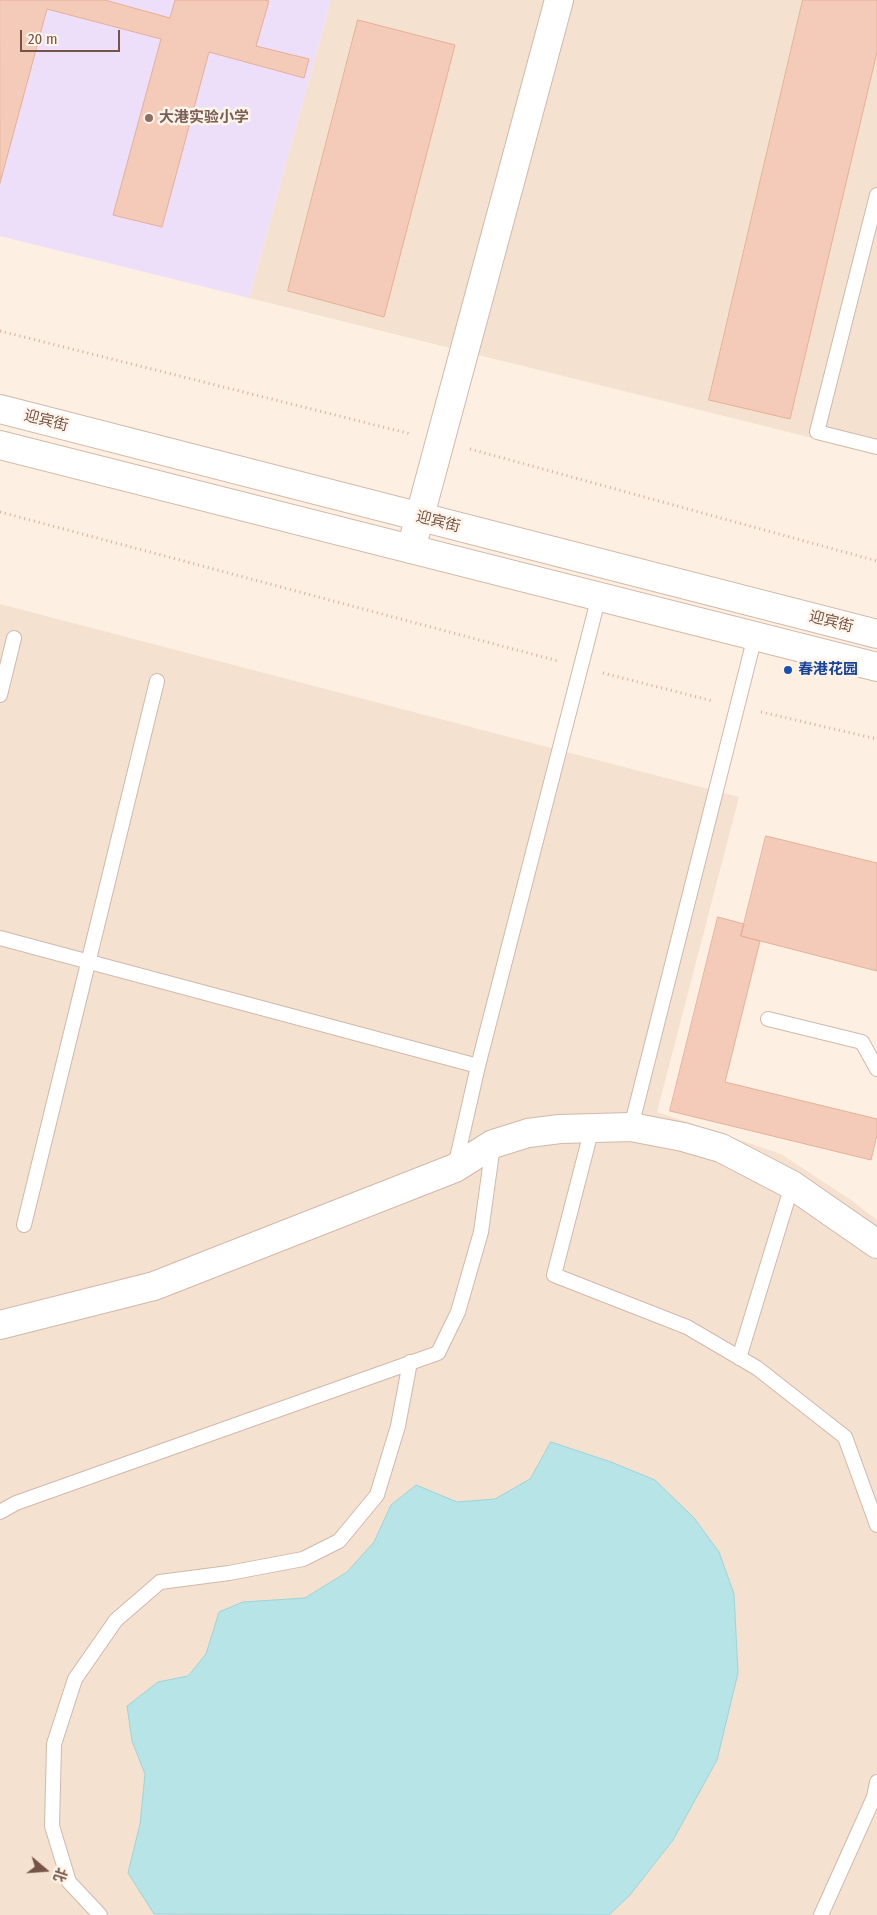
<!DOCTYPE html>
<html>
<head>
<meta charset="utf-8">
<style>
	body { margin:0 }
	#map { position:relative; width:877px; height:1915px; overflow:hidden; background:#fdf0e2; font-family:"Fira Sans Condensed","Noto Sans SC",sans-serif }
	canvas { display:block }
	.north { position:absolute; left:20px; top:1845px; width:50px; height:50px; -webkit-text-stroke:4px #fff4e9; paint-order:stroke; rotate:108deg; font-size:14px; font-weight:700; line-height:20px; text-align:center; color:#755447 }
	.north::after { content:''; display:block; margin:auto; width:18px; height:22px; background:#755447; clip-path:polygon(50% 0,100% 100%,50% 72%,0 100%) }
	.scale { position:absolute; left:20px; top:30px; width:100px; height:22px; box-sizing:border-box; border:2px solid #755447; border-top:0; padding-left:6px; font-size:15px; line-height:18px; white-space:nowrap; color:#755447; -webkit-text-stroke:4px #fff4e9; paint-order:stroke }
</style>
</head>
<body>
<div id="map">
<canvas width="877" height="1915"></canvas>
<div class="north">北</div>
<div class="scale">20 m</div>
</div>
<script>
const context = document.querySelector('canvas').getContext('2d');
context.lineJoin = 'round';
function fillPath(path, color) { context.fillStyle = color; context.fill(path, 'evenodd'); }
function stroke(path, color, width, dash) { context.strokeStyle = color; context.lineWidth = width; context.lineCap = dash ? 'butt' : 'round'; context.setLineDash(dash || []); context.stroke(path); }
function label(font, color, halo, rows, align = 'center') {
  context.font = font + ' "Fira Sans Condensed","Noto Sans SC",sans-serif'; context.lineWidth = 5; context.setLineDash([]); context.textBaseline = 'middle'; context.strokeStyle = halo; context.fillStyle = color; for (const [text, x, y, turn = 0] of rows) {
    context.save(); context.translate(x, y); context.rotate((+turn || 0) * Math.PI / 180); context.textAlign = isNaN(turn) ? turn : align; if (halo) context.strokeText(text, 0, 0); context.fillText(text, 0, 0); context.restore();
  }
}
fillPath(new Path2D(`
	M 331,0 L 877,0 L 877,454 L 249,298 Z
	M 0,604 L 739,797 L 657,1112 L 781,1154 L 851,1200 L 877,1220 L 877,1915 L 0,1915 Z`), '#f5e1d0');
fillPath(new Path2D(`
	M 0,0 L 331,0 L 249,298 L 0,236 Z`), '#eddff9');
const water = new Path2D(`
	M 551,1442 L 611,1462 L 655,1480 L 694,1518 L 719,1552 L 734,1594 L 738,1673 L 717,1760 L 673,1840 L 630,1895 L 609,1915 L 154,1914 L 128,1873 L 140,1824 L 145,1774 L 132,1741 L 127,1706 L 158,1682 L 188,1676 L 206,1654 L 219,1612 L 243,1602 L 305,1598 L 347,1572 L 374,1542 L 391,1505 L 416,1485 L 457,1502 L 495,1499 L 530,1479 Z`);
fillPath(water, '#b6e4e7');
stroke(water, '#9cd5d9', 1);
const building = new Path2D(`
	M 0,0 L 105,0 L 170,18 L 175,0 L 264,0 L 269,1 L 256,46 L 309,59 L 304,78 L 209,52 L 162,227 L 113,215 L 161,39 L 47,9 L 0,183 Z
	M 803,0 L 877,0 L 877,52 L 790,419 L 709,400 Z
	M 358,20 L 455,45 L 384,317 L 288,291 Z
	M 766,836 L 877,863 L 877,971 L 741,936 Z
	M 718,917 L 744,924 L 741,936 L 760,941 L 725,1082 L 877,1119 L 877,1135 L 871,1160 L 670,1111 Z`);
fillPath(building, '#f3cbb8');
stroke(building, '#e6b098', 1);
const service = new Path2D(`
	M 877,195 L 817,432 L 877,447
	M 0,695 L 14,638
	M 0,938 L 478,1066
	M 768,1019 L 862,1042 L 877,1069
	M 631,1127 L 755,636
	M 592,1128 L 554,1275 L 687,1327 L 757,1368 L 845,1437 L 877,1525
	M 455,1167 L 478,1066 L 599,596
	M 24,1225 L 157,681
	M 739,1358 L 792,1185
	M 0,1512 L 16,1503 L 438,1353 L 458,1312 L 481,1232 L 493,1145
	M 100,1915 L 69,1882 L 52,1826 L 54,1744 L 75,1679 L 116,1620 L 160,1582 L 229,1573 L 303,1559 L 339,1541 L 377,1495 L 398,1426 L 410,1362
	M 821,1915 L 874,1797 L 877,1782`);
const minor = new Path2D(`
	M 411,549 L 559,0
	M 0,1325 L 154,1286 L 455,1168 L 493,1144 L 528,1133 L 560,1129 L 631,1127 L 683,1137 L 721,1148 L 792,1185 L 877,1244`);
const secondary = new Path2D(`
	M 0,409 L 877,634
	M 0,445 L 877,667`);
stroke(service, '#d0b9ab', 16);
stroke(minor, '#d0b9ab', 30);
stroke(secondary, '#d4b8a8', 30);
stroke(new Path2D(`
	M 0,331 L 411,434
	M 470,449 L 877,561
	M 0,512 L 558,661
	M 603,673 L 713,701
	M 761,712 L 877,739`), '#d8ae9c', 3, [1, 4]);
stroke(service, '#fff', 14);
stroke(minor, '#fff', 28);
stroke(secondary, '#fff', 28);
for (const [x, y, r, color] of [
	[149,118,5,"#8d6e63"],
	[788,670,5,"#1a4fb4"]
]) { const dot = new Path2D(); dot.arc(x, y, r, 0, 2 * Math.PI); context.fillStyle = color; context.fill(dot); stroke(dot, '#fff4e9', 2); }
label('bold 15px', '#785e54', '#fff4e9', [
	["大港实验小学",159,118]
], 'left');
label('15px', '#755447', '#fff4e9', [
	["迎宾街",46,421,14],
	["迎宾街",438,522,14],
	["迎宾街",831,622,14]
]);
label('bold 15px', '#164399', '#fff4e9', [
	["春港花园",798,670]
], 'left');
</script>
</body>
</html>
